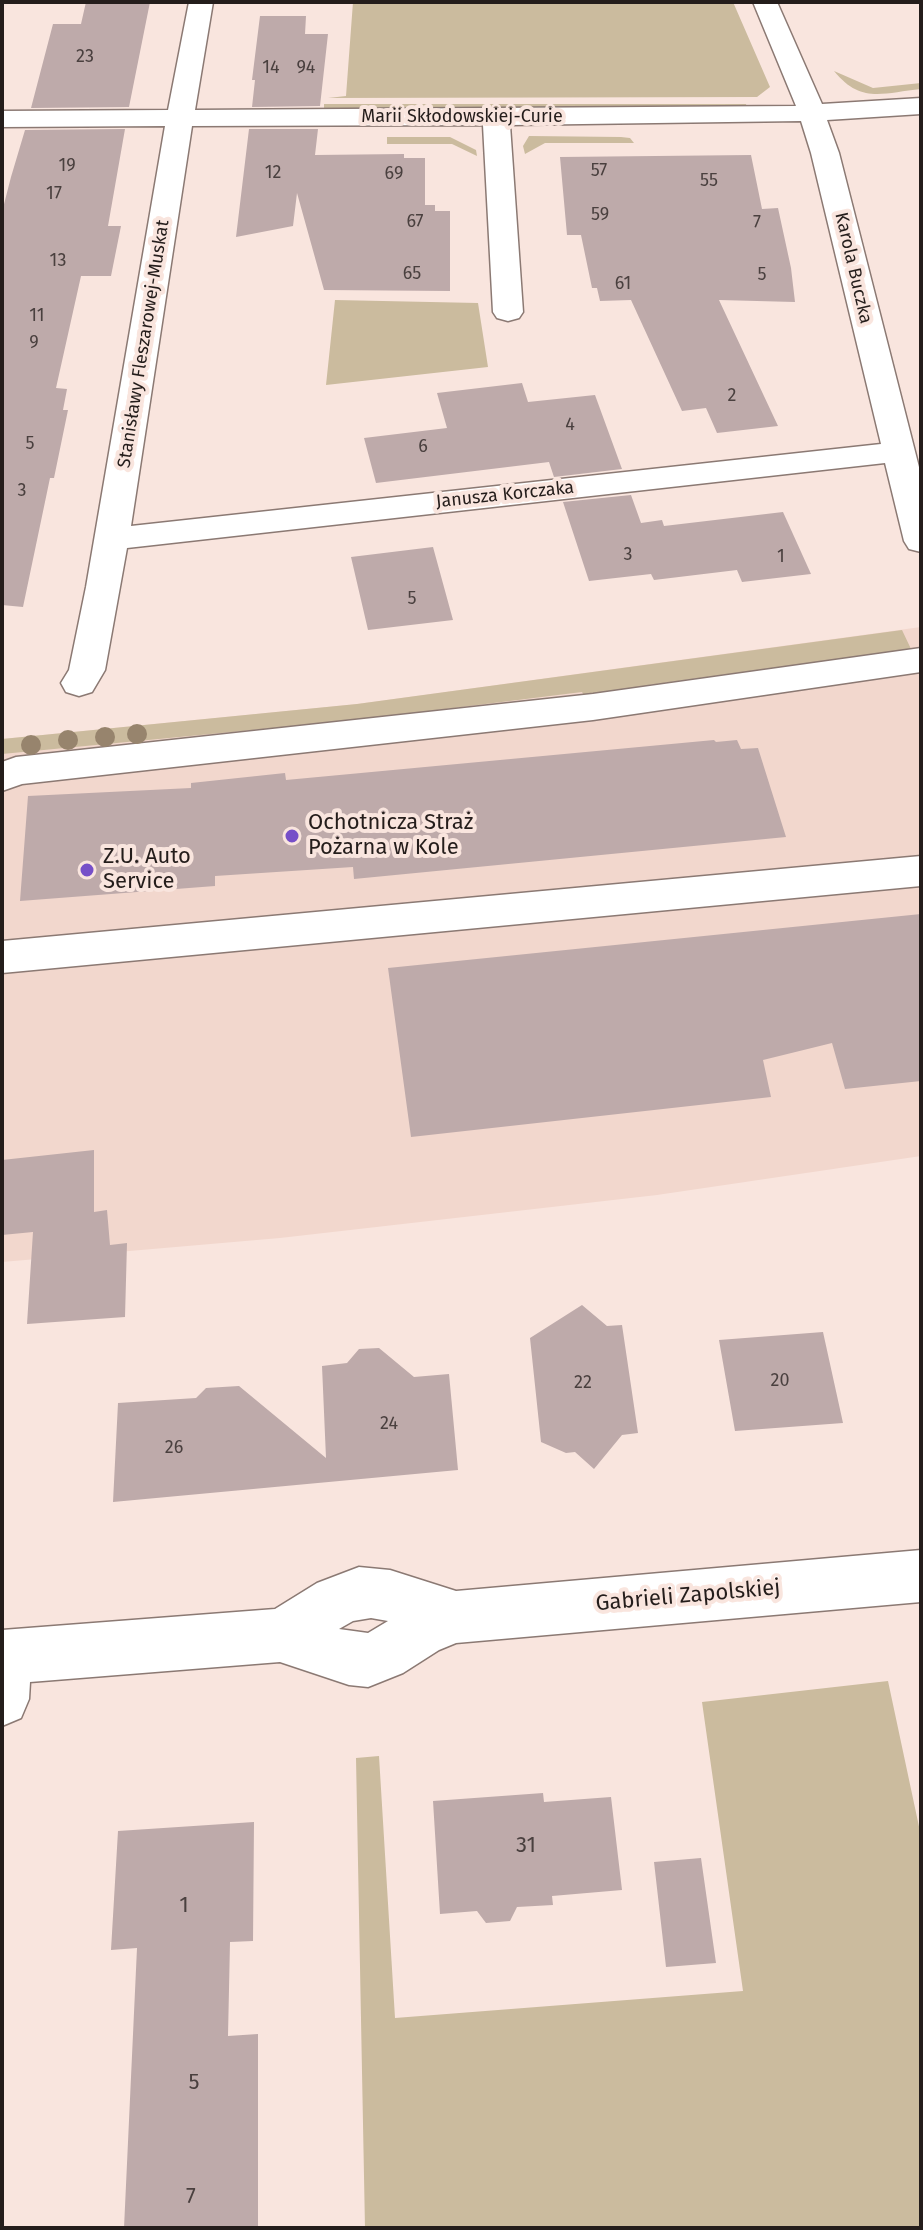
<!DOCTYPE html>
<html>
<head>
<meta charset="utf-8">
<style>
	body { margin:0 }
	#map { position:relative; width:923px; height:2230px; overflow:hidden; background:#f9e5de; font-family:"Fira Sans",sans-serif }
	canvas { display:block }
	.frame { position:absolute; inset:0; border:4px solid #241d1b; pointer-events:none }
</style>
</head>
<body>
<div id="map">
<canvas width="923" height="2230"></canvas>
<div class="frame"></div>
</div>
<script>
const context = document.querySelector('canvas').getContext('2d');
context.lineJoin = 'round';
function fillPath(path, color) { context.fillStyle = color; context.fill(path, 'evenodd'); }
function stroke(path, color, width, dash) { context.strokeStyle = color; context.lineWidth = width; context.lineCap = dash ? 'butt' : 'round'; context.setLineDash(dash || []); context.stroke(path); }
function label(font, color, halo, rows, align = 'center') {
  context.font = font + ' "Fira Sans",sans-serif'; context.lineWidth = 8; context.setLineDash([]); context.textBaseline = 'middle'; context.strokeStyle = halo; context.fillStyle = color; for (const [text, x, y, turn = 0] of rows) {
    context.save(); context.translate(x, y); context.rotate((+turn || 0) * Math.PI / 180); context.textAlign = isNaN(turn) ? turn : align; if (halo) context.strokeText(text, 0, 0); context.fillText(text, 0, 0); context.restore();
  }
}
fillPath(new Path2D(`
	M 921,627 L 921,1156 L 657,1195 L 280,1238 L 2,1262 L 2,739 L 357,704 Z`), '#f2d7cd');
fillPath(new Path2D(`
	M 353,2 L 733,2 L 770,87 L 757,97 L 328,98 L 346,96 Z
	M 834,71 L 873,88 L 921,83 L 921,89 C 882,93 861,104 834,71 Z
	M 324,104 L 746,104 L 747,108 L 324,108 Z
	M 529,136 L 621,137 L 630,138 L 634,143 L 545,143 L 525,154 L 523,146 Z
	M 387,137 L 450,137 L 476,150 L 477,156 L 452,144 L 387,144 Z
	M 335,300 L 478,303 L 488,367 L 326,385 Z
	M 902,630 L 911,649 L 649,685 L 650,690 L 585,697 L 582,692 L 357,720 L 2,754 L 2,739 L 357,704 Z
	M 888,1681 L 921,1836 L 921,2228 L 365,2228 L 356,1758 L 379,1756 L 395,2018 L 743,1991 L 702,1702 Z`), '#cbbb9e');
fillPath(new Path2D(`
	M 86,2 L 150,2 L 129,107 L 31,108 L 53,24 L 81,24 Z
	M 260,16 L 306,16 L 305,34 L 328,34 L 320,106 L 252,107 L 255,80 L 252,80 Z
	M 125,129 L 108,226 L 121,226 L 111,276 L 81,276 L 56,388 L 67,389 L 63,410 L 68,410 L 54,478 L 50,478 L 23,607 L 2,605 L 2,212 L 11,177 L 25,130 Z
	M 249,129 L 318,129 L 315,155 L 404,154 L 404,158 L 425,158 L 425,205 L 435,205 L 435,211 L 450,211 L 450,291 L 324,290 L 297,193 L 293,226 L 236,237 Z
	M 751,155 L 762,209 L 778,208 L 791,268 L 795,302 L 719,300 L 778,426 L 717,433 L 706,408 L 682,411 L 631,300 L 600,301 L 597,288 L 592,288 L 581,235 L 567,235 L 560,157 Z
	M 522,383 L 528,402 L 595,395 L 622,469 L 554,477 L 549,462 L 376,483 L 364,438 L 447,428 L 437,393 Z
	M 631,495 L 641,523 L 662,520 L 664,526 L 783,512 L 811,574 L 742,582 L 737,570 L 654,580 L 651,574 L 589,581 L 563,502 Z
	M 433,547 L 453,620 L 368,630 L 351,557 Z
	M 714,740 L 716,742 L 737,740 L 741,749 L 758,748 L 786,837 L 354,879 L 353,867 L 215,876 L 215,886 L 20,901 L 28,796 L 191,788 L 191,783 L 285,773 L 286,780 Z
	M 921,914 L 921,1081 L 845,1089 L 832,1043 L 763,1060 L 771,1097 L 411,1137 L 388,968 Z
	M 94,1150 L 94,1212 L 107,1210 L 110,1245 L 127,1243 L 125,1317 L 27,1324 L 33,1232 L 2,1235 L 2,1160 Z
	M 582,1305 L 607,1326 L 622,1325 L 638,1433 L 622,1435 L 594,1469 L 575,1452 L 566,1453 L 541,1442 L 530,1338 Z
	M 823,1332 L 843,1423 L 735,1431 L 719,1340 Z
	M 379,1348 L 414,1377 L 449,1374 L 458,1470 L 113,1502 L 118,1403 L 196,1398 L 206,1388 L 239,1386 L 326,1458 L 322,1366 L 347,1363 L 359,1349 Z
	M 543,1793 L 544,1802 L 611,1797 L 622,1890 L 552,1896 L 553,1905 L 517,1907 L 510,1921 L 486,1923 L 477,1911 L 440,1914 L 433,1801 Z
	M 254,1822 L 253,1941 L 230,1942 L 228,2036 L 258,2034 L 258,2228 L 124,2228 L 137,1948 L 111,1950 L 118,1831 Z
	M 701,1858 L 716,1963 L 666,1967 L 654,1862 Z`), '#beaaaa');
const minor = new Path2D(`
	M 189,2 L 213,2 L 195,110 L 796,106 L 753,2 L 777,2 L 822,104 L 921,98 L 921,114 L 827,120 L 839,153 L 921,475 L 921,552 L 909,549 L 904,541 L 885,463 L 127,548 L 105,670 L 92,692 L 79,696 L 66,692 L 61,683 L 69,670 L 86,587 L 165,126 L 2,127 L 2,111 L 168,110 ZM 801,121 L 811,153 L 881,444 L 131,526 L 192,126 L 483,125 L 493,312 L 497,318 L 508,321 L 519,318 L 523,312 L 510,125 Z
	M 921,648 L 921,672 L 593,720 L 22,784 L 2,791 L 2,762 L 16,757 L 593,694 Z
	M 921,856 L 921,886 L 2,973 L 2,941 Z
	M 921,1550 L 921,1602 L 456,1643 L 439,1650 L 403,1673 L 368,1687 L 349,1685 L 280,1662 L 30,1682 L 29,1699 L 21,1718 L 2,1726 L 2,1630 L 275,1609 L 317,1583 L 359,1567 L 390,1570 L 456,1591 ZM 371,1618 L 388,1621 L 368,1633 L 339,1629 L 353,1621 Z`);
stroke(minor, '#8b7973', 3);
fillPath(minor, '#fff');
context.fillStyle = '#97846d';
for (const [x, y] of [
	[137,734],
	[105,737],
	[68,740],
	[31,745]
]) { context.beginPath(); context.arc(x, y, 10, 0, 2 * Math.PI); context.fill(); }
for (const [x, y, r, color] of [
	[292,836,8,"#764fc8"],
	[87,870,8,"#764fc8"]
]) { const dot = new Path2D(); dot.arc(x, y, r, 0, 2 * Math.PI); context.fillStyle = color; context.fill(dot); stroke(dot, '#f9e5de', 3); }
label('18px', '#4a403f', null, [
	["23",85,57],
	["14",271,68],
	["94",306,68],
	["19",67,166],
	["57",599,171],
	["12",273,173],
	["69",394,174],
	["55",709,181],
	["17",54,194],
	["59",600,215],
	["67",415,222],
	["7",757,223],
	["13",58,261],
	["65",412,274],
	["5",762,275],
	["61",623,284],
	["11",37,316],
	["9",34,343],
	["2",732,396],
	["4",570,425],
	["5",30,444],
	["6",423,447],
	["3",22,491],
	["3",628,555],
	["1",781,557],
	["5",412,599],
	["20",780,1381],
	["22",583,1383],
	["24",389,1424],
	["26",174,1448]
]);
label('18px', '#241d1b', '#f9e5de', [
	["Marii Skłodowskiej-Curie",462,117],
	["Karola Buczka",853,268,77],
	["Stanisławy Fleszarowej-Muskat",144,344,-81],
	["Janusza Korczaka",505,495,-6]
]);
label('22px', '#241d1b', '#f9e5de', [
	["Ochotnicza Straż",308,823],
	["Pożarna w Kole",308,848],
	["Z.U. Auto",103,857],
	["Service",103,882]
], 'left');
label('22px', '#241d1b', '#f9e5de', [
	["Gabrieli Zapolskiej",688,1596,-5]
]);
label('22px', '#4a403f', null, [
	["31",526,1846],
	["1",184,1906],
	["5",194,2083],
	["7",191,2197]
]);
</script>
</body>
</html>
